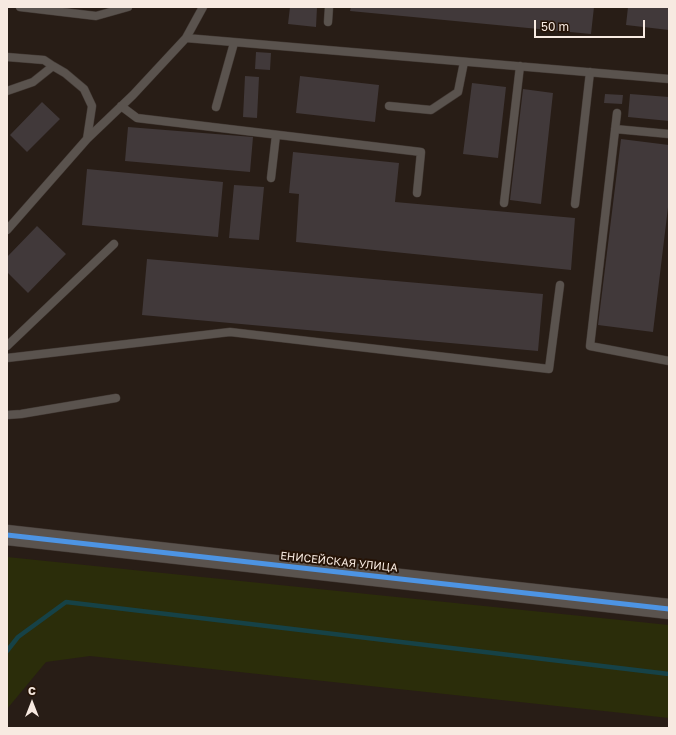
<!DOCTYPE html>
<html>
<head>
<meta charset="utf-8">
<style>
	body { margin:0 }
	#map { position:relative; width:676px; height:735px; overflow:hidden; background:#281d16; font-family:"Golos Text",sans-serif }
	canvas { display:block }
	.frame { position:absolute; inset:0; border:8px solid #f7eae1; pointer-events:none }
	.north { position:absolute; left:12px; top:683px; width:40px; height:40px; -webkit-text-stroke:3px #251306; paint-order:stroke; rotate:0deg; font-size:11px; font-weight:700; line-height:16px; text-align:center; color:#f7eae1 }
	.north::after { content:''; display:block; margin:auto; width:14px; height:18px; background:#f7eae1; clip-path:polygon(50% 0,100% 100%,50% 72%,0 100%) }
	.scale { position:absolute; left:534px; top:20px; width:111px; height:18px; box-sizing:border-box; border:2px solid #f7eae1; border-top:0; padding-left:5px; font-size:12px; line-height:14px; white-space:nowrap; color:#f7eae1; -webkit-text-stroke:3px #251306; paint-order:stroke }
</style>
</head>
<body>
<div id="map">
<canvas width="676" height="735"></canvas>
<div class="frame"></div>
<div class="north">С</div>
<div class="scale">50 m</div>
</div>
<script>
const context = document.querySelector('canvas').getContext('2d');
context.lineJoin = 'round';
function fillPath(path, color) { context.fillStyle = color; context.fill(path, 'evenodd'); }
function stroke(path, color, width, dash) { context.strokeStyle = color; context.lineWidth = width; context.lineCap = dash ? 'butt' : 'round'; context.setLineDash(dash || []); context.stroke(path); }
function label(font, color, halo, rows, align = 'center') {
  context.font = font + ' "Golos Text",sans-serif'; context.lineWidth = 4; context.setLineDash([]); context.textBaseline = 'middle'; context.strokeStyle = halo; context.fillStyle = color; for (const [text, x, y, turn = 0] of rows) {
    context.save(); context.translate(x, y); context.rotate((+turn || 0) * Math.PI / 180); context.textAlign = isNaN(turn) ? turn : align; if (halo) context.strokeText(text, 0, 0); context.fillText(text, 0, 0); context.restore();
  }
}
fillPath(new Path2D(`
	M 7,557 L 669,625 L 669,718 L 90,656 L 46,662 L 7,709 Z`), '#2b2d0a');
stroke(new Path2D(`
	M 7,651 L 18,637 L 66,602 L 669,674`), '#164247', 4.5);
fillPath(new Path2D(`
	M 290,7 L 317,7 L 316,27 L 288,24 Z
	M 351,7 L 594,7 L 591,34 L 350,11 Z
	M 628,7 L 669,7 L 669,30 L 626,25 Z
	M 256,52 L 271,53 L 270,70 L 255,69 Z
	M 245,76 L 259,77 L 257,118 L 243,117 Z
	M 300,76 L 379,85 L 375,122 L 296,113 Z
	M 472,83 L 506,87 L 498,158 L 463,154 Z
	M 523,89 L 553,93 L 541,204 L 510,200 Z
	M 605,94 L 623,95 L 622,104 L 604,103 Z
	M 630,94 L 669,97 L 669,121 L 628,117 Z
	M 42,102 L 60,119 L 27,152 L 10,135 Z
	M 128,127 L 253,137 L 250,172 L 125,161 Z
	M 621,139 L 669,145 L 669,199 L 653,332 L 598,325 Z
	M 293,152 L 399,163 L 395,202 L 575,218 L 571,270 L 296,242 L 299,194 L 289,193 Z
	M 87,169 L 223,182 L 218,237 L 82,225 Z
	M 234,185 L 264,187 L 259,240 L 229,238 Z
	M 37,226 L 66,254 L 28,293 L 7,272 L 7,257 Z
	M 147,259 L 543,294 L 538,351 L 142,315 Z`), '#41393a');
const service = new Path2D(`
	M 20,7 L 96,16 L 128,7
	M 328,22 L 329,7
	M 186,38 L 669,79
	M 7,57 L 44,60 L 53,66
	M 7,91 L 33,82 L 53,66 L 65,73 L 84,89 L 92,106 L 87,139 L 7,230
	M 121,106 L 137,118 L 421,152 L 417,193
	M 389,106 L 431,110 L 458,92 L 464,62
	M 216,107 L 234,43
	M 617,113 L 590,346 L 669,361
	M 615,129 L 669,134
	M 87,139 L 133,95 L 186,38 L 203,7
	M 271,178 L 276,135
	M 504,203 L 520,66
	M 575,204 L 590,72
	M 7,346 L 114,244
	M 7,358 L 230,332 L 549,369 L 560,285
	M 7,415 L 21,414 L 116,398`);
const tertiary = new Path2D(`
	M 7,535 L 669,609`);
stroke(service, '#423934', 9);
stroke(tertiary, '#423934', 21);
stroke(service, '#5a534e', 8);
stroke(tertiary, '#5a534e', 20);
stroke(new Path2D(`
	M 7,535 L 669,609`), '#4d94e3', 5);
label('11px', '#f7eae1', '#251306', [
	["ЕНИСЕЙСКАЯ УЛИЦА",339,562,6]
]);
</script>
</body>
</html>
